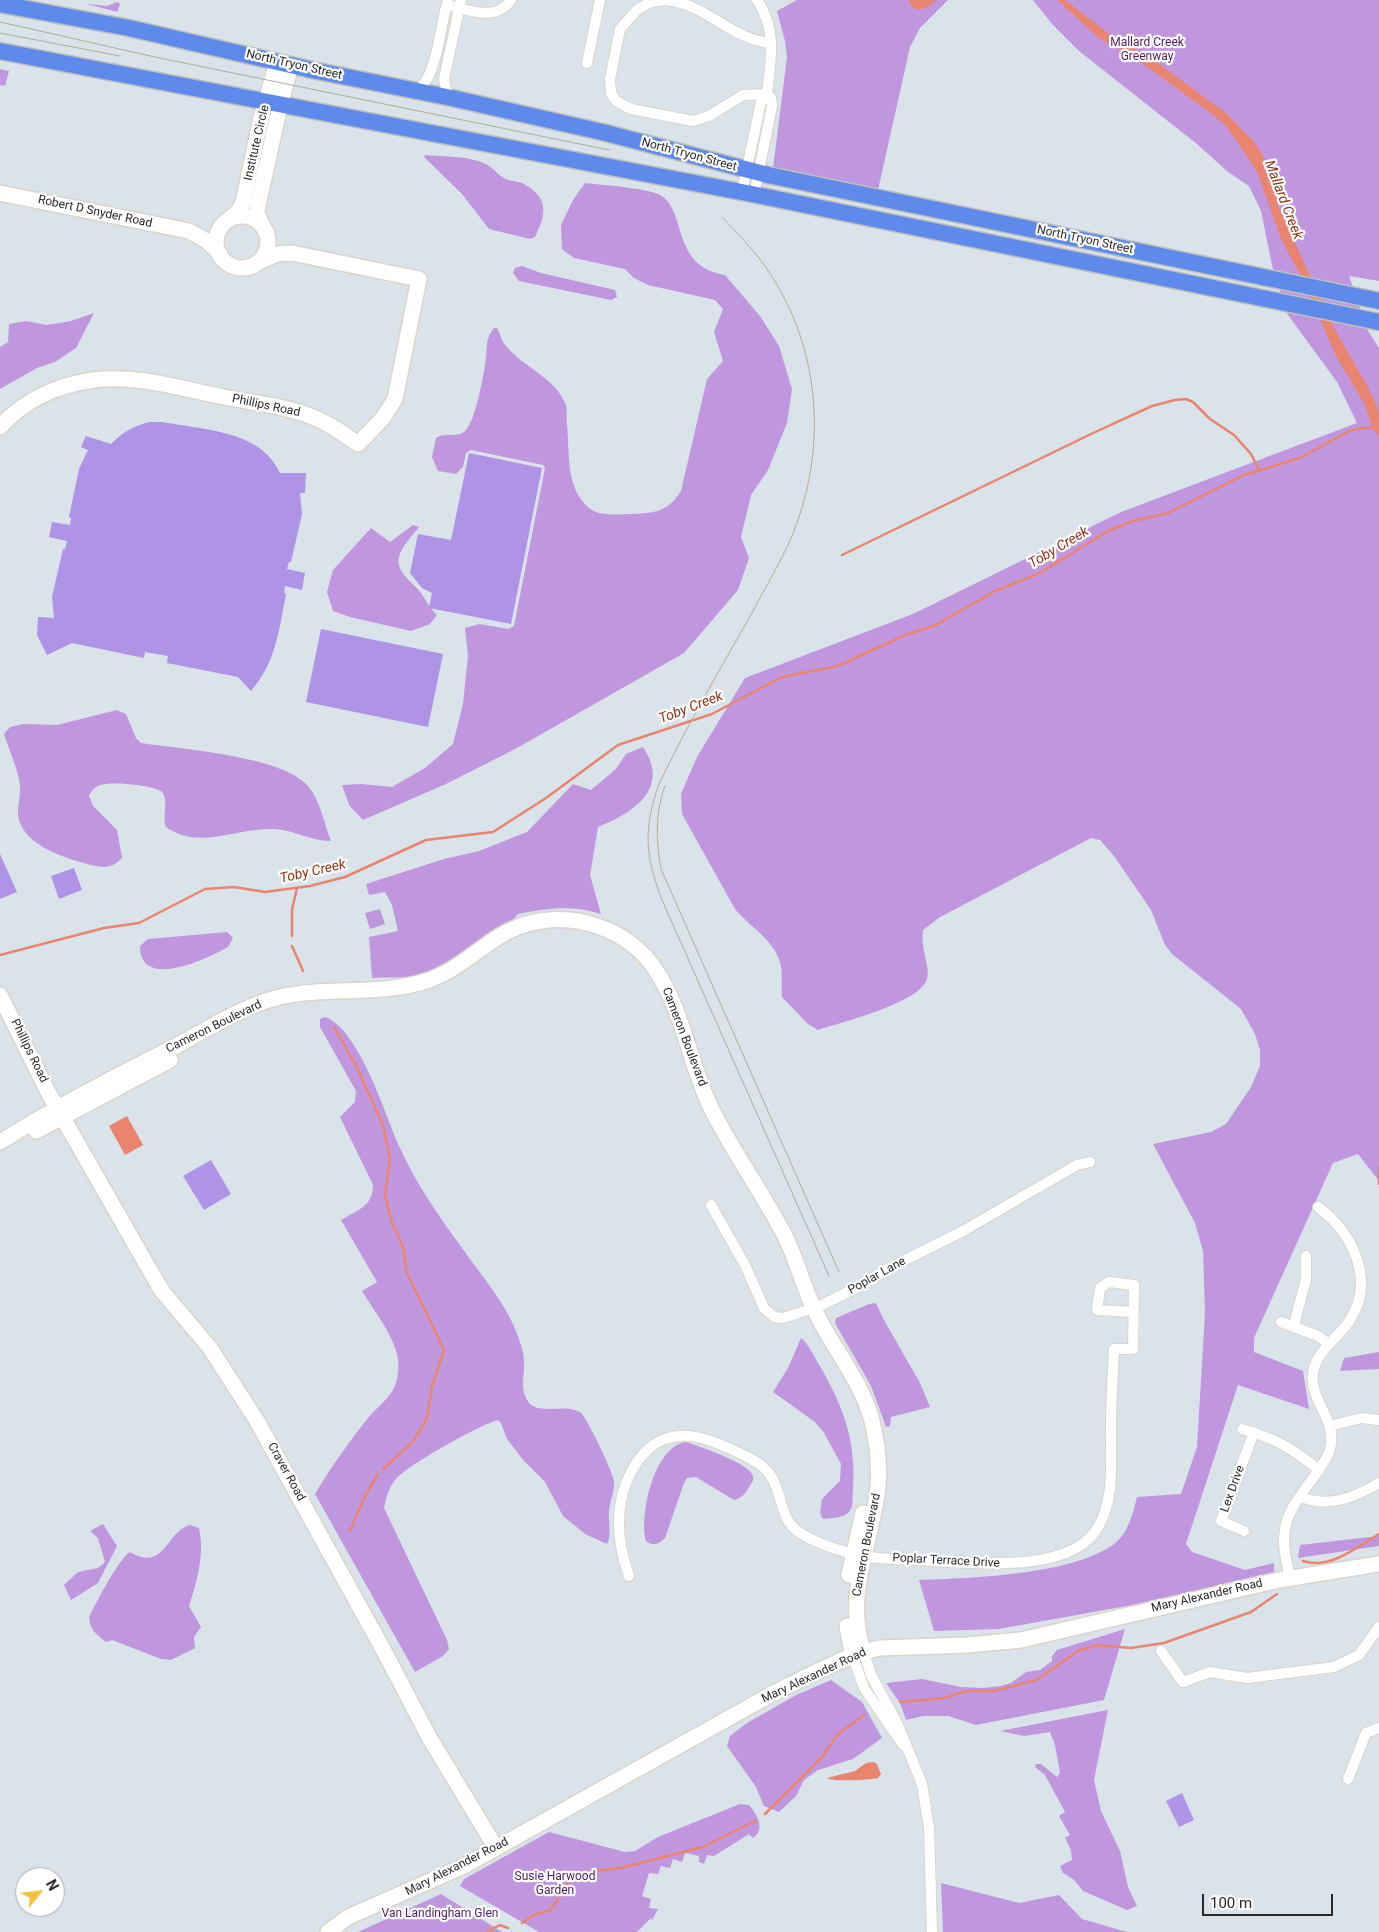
<!DOCTYPE html>
<html>
<head>
<meta charset="utf-8">
<style>
	body { margin:0 }
	#map { position:relative; width:1379px; height:1932px; overflow:hidden; background:#dae2ea; font-family:Roboto,sans-serif }
	canvas { display:block }
	.north { position:absolute; left:15px; top:1867px; width:50px; height:50px; box-sizing:border-box; background:#fff; border:1px solid #a9a9a9; border-radius:50%; rotate:61deg; font-size:14px; font-weight:700; line-height:20px; text-align:center; color:#282828 }
	.north::after { content:''; display:block; margin:auto; width:18px; height:22px; background:#f3c13e; clip-path:polygon(50% 0,100% 100%,50% 72%,0 100%) }
	.scale { position:absolute; left:1202px; top:1894px; width:131px; height:22px; box-sizing:border-box; border:2px solid #282828; border-top:0; padding-left:6px; font-size:15px; line-height:18px; white-space:nowrap; color:#282828; -webkit-text-stroke:4px #fff; paint-order:stroke }
</style>
</head>
<body>
<div id="map">
<canvas width="1379" height="1932"></canvas>
<div class="north">N</div>
<div class="scale">100 m</div>
</div>
<script>
const context = document.querySelector('canvas').getContext('2d');
context.lineJoin = 'round';
function fillPath(path, color) { context.fillStyle = color; context.fill(path, 'evenodd'); }
function stroke(path, color, width, dash) { context.strokeStyle = color; context.lineWidth = width; context.lineCap = dash ? 'butt' : 'round'; context.setLineDash(dash || []); context.stroke(path); }
function label(font, color, halo, rows, align = 'center') {
  context.font = font + ' Roboto,sans-serif'; context.lineWidth = 4.5; context.setLineDash([]); context.textBaseline = 'middle'; context.strokeStyle = halo; context.fillStyle = color; for (const [text, x, y, turn = 0] of rows) {
    context.save(); context.translate(x, y); context.rotate((+turn || 0) * Math.PI / 180); context.textAlign = isNaN(turn) ? turn : align; if (halo) context.strokeText(text, 0, 0); context.fillText(text, 0, 0); context.restore();
  }
}
fillPath(new Path2D(`
	M 797,0 L 948,0 L 920,28 L 910,47 L 878,190 L 773,168 L 787,57 L 785,41 L 777,11 Z
	M 1033,0 L 1379,0 L 1379,281 L 1349,276 L 1368,331 L 1379,348 L 1379,1181 L 1358,1154 L 1333,1163 L 1254,1338 L 1254,1352 L 1303,1371 L 1309,1409 L 1238,1385 L 1186,1544 L 1192,1552 L 1245,1570 L 1274,1563 L 1274,1572 L 1143,1603 L 999,1629 L 934,1631 L 919,1580 C 971,1578 1072,1575 1114,1544 C 1128,1534 1133,1513 1137,1497 L 1181,1494 L 1197,1447 L 1205,1313 L 1203,1251 L 1195,1223 L 1153,1144 L 1211,1132 L 1226,1124 L 1251,1087 L 1260,1066 L 1260,1050 L 1255,1034 L 1241,1009 L 1172,954 L 1165,945 L 1151,910 L 1114,856 L 1100,840 L 1091,838 L 940,917 L 923,930 C 920,948 931,968 927,979 C 920,1003 842,1022 818,1030 L 808,1024 L 782,997 C 781,986 783,972 780,962 C 773,939 749,926 735,909 L 682,814 L 681,794 L 697,757 L 745,678 L 913,614 L 1121,512 L 1357,423 L 1337,382 L 1288,315 L 1272,265 L 1261,211 L 1249,186 L 1228,172 L 1197,144 L 1079,51 L 1052,24 Z
	M 117,2 L 120,4 L 117,12 L 87,4 L 107,6 Z
	M 0,69 L 9,71 L 5,86 L 0,85 Z
	M 425,155 C 444,157 472,155 489,166 C 494,169 498,175 504,178 C 509,181 516,181 522,183 C 549,197 547,213 535,237 L 530,239 L 489,229 L 462,194 L 424,157 Z
	M 585,183 C 603,185 644,188 658,194 C 688,207 669,266 725,275 L 760,316 L 779,346 L 792,389 L 787,423 L 768,470 L 751,495 L 741,537 L 749,558 L 738,590 L 684,653 L 517,748 L 446,784 L 363,820 L 349,805 L 342,785 L 361,784 L 392,787 L 425,768 L 453,744 L 463,704 L 468,656 L 465,628 L 480,624 L 508,629 L 514,626 L 545,468 L 543,465 L 471,450 L 466,453 L 463,467 L 456,474 L 438,471 L 432,457 L 436,438 C 445,432 458,438 465,431 C 476,420 484,374 486,357 C 487,346 486,337 494,328 L 497,328 C 500,332 500,337 503,342 C 517,364 555,377 565,403 C 568,409 566,418 567,426 C 570,453 565,487 589,508 C 599,517 620,514 633,514 C 657,513 668,511 681,491 L 707,379 L 723,361 L 714,332 L 723,309 L 715,300 L 648,285 L 634,278 L 625,269 L 574,258 L 562,249 L 561,225 L 573,200 Z
	M 522,266 L 541,273 L 615,290 L 617,297 L 611,300 L 519,281 L 513,273 L 515,268 Z
	M 94,313 L 76,348 L 55,362 L 37,368 L 0,389 L 0,347 L 8,342 L 9,324 L 26,321 L 47,325 L 71,321 Z
	M 413,525 L 419,527 C 413,535 401,547 399,557 C 395,573 416,584 423,596 C 428,603 430,609 437,615 L 430,624 L 411,631 L 350,617 L 333,611 L 327,592 L 333,570 L 371,528 L 390,542 Z
	M 117,710 L 126,714 L 136,738 L 141,743 C 180,749 281,756 307,785 C 320,799 324,823 331,841 C 311,841 294,830 274,829 C 236,827 200,851 166,827 C 162,816 169,800 162,792 C 155,785 110,781 100,785 C 95,787 91,791 89,796 L 93,806 L 117,830 L 122,858 C 110,871 99,867 84,863 C 62,857 26,845 19,820 C 16,810 21,796 20,785 C 18,769 9,750 4,734 L 10,727 L 23,724 L 57,725 Z
	M 643,747 C 671,789 633,813 598,827 L 590,875 L 601,914 C 572,905 548,908 518,914 C 512,923 501,925 493,931 C 467,949 440,973 407,977 C 396,978 384,977 372,978 L 369,937 L 398,931 L 392,905 L 385,892 L 369,895 L 366,884 L 444,859 L 479,851 L 527,832 L 573,784 L 591,790 L 616,769 L 626,754 Z
	M 380,909 L 385,924 L 370,929 L 365,913 Z
	M 227,932 L 233,938 L 228,947 C 207,959 140,991 140,946 L 148,939 Z
	M 325,1017 C 359,1029 385,1114 399,1146 C 416,1184 440,1218 465,1252 C 483,1278 504,1301 516,1331 C 519,1340 524,1351 524,1361 C 525,1373 520,1386 526,1398 C 536,1419 565,1401 581,1413 C 587,1418 613,1472 614,1481 C 615,1490 610,1501 609,1511 C 608,1521 612,1535 607,1544 L 585,1534 L 563,1516 L 545,1482 L 524,1461 L 507,1439 L 501,1423 L 498,1420 C 481,1424 406,1466 396,1479 C 389,1487 386,1497 384,1508 L 447,1640 L 449,1649 L 443,1656 L 415,1672 L 315,1494 C 331,1467 349,1442 368,1418 C 377,1407 389,1399 395,1386 C 398,1378 399,1367 398,1359 C 394,1335 374,1311 362,1291 L 377,1282 L 341,1220 C 358,1210 373,1206 373,1185 L 340,1117 L 355,1102 L 356,1091 L 320,1027 L 320,1019 Z
	M 876,1303 L 884,1320 L 920,1383 L 930,1407 L 891,1417 L 890,1426 L 886,1427 L 871,1386 L 835,1323 L 836,1318 L 869,1304 Z
	M 801,1338 C 809,1344 814,1357 820,1366 C 844,1409 856,1439 853,1490 C 852,1496 854,1507 849,1512 C 844,1518 831,1518 823,1519 L 820,1513 L 822,1499 L 840,1481 L 841,1464 L 824,1433 L 815,1422 L 773,1392 L 788,1368 Z
	M 1379,1352 L 1379,1369 L 1340,1371 L 1344,1358 Z
	M 686,1442 C 700,1447 748,1462 753,1476 C 754,1481 751,1484 749,1487 C 745,1494 742,1498 734,1500 L 696,1477 L 687,1478 L 684,1483 L 665,1538 C 659,1544 654,1547 646,1541 C 639,1515 654,1446 686,1442 Z
	M 103,1524 L 117,1546 L 98,1583 L 71,1600 L 64,1585 L 78,1572 L 98,1568 L 105,1562 L 98,1538 L 90,1531 Z
	M 190,1525 L 199,1528 C 205,1553 197,1582 189,1606 L 201,1627 L 194,1637 L 195,1648 L 171,1660 L 161,1659 L 112,1640 L 106,1642 C 96,1634 90,1630 89,1617 C 96,1603 119,1558 130,1552 C 165,1573 166,1531 190,1525 Z
	M 1379,1536 L 1379,1546 L 1298,1558 L 1300,1545 Z
	M 1125,1629 L 1104,1700 L 976,1725 L 948,1716 L 923,1716 L 906,1720 L 900,1703 L 886,1683 L 922,1679 L 961,1687 L 983,1688 L 1000,1686 L 1011,1683 L 1026,1672 L 1040,1670 L 1052,1661 L 1052,1656 L 1057,1650 Z
	M 831,1680 L 862,1702 L 882,1738 L 853,1759 L 818,1770 L 804,1780 L 796,1796 L 779,1812 L 764,1806 L 756,1787 L 727,1746 L 730,1736 L 747,1723 L 796,1695 Z
	M 1108,1710 L 1094,1780 L 1101,1811 L 1120,1851 L 1128,1887 L 1137,1906 L 1127,1910 L 1083,1891 L 1074,1880 L 1063,1873 L 1060,1866 L 1072,1860 L 1071,1850 L 1065,1838 L 1070,1835 L 1059,1816 L 1065,1812 L 1045,1775 L 1035,1767 L 1036,1764 L 1041,1764 L 1057,1777 L 1060,1773 L 1055,1745 L 1050,1732 L 1024,1736 L 1000,1731 Z
	M 740,1804 L 749,1805 C 757,1814 766,1829 753,1838 L 749,1834 L 714,1856 L 707,1855 L 704,1864 L 699,1862 L 699,1856 L 685,1853 L 682,1862 L 673,1859 L 670,1868 L 661,1866 L 658,1874 L 649,1873 L 642,1896 L 651,1899 L 649,1908 L 658,1909 L 652,1920 L 651,1918 L 637,1932 L 539,1932 L 460,1886 L 464,1879 L 549,1832 L 625,1852 L 635,1851 L 658,1837 Z
	M 941,1883 L 1019,1903 L 1059,1895 L 1082,1919 L 1127,1932 L 943,1932 Z
	M 441,1894 L 502,1932 L 358,1932 Z`), '#c097df');
fillPath(new Path2D(`
	M 150,422 L 163,422 C 203,430 261,430 280,473 L 306,473 L 305,493 L 300,493 L 302,514 L 291,562 L 289,562 L 287,569 L 305,573 L 302,590 L 285,586 L 284,593 L 286,594 C 279,630 276,662 251,691 L 238,677 L 167,663 L 168,656 L 145,652 L 144,658 L 72,643 L 47,655 L 37,635 L 38,617 L 54,618 L 52,597 L 63,549 L 65,549 L 67,541 L 49,537 L 52,522 L 70,525 L 71,518 L 69,517 L 79,469 L 88,450 L 81,447 L 86,436 L 111,444 C 123,432 133,426 150,422 Z
	M 469,453 L 542,468 L 511,624 L 429,608 L 432,593 L 422,588 L 410,573 L 418,534 L 451,540 Z
	M 321,629 L 443,654 L 428,727 L 306,702 Z
	M 0,854 L 17,892 L 0,899 Z
	M 74,868 L 82,890 L 59,899 L 51,876 Z
	M 211,1160 L 231,1194 L 204,1210 L 183,1176 Z
	M 1182,1793 L 1194,1820 L 1179,1827 L 1166,1801 Z`), '#af93e6');
fillPath(new Path2D(`
	M 908,0 L 936,0 L 926,8 L 917,10 L 912,7 Z
	M 1057,0 L 1065,0 L 1117,40 L 1150,57 L 1227,114 L 1256,144 L 1270,169 L 1278,206 L 1301,256 L 1333,326 L 1368,387 L 1379,411 L 1379,435 L 1374,431 L 1364,403 L 1336,356 L 1304,282 L 1281,239 L 1258,174 L 1241,147 L 1225,125 L 1208,111 L 1139,61 L 1099,38 Z
	M 127,1116 L 143,1145 L 125,1155 L 109,1126 Z
	M 874,1762 L 877,1764 L 881,1774 L 878,1778 C 870,1780 831,1782 827,1778 L 855,1771 L 866,1763 Z`), '#e9856f');
stroke(new Path2D(`
	M 842,555 L 1091,434 L 1152,406 L 1175,400 L 1186,399 L 1193,402 L 1210,419 L 1234,435 L 1251,454 L 1259,470
	M 292,936 L 292,910 L 297,888
	M 292,946 L 303,971
	M 0,955 L 104,928 L 139,923 L 205,889 L 234,887 L 265,892 L 310,886 L 345,877 L 426,840 L 493,832 L 546,798 L 618,745 L 712,714 L 782,677 L 838,666 L 903,636 L 936,625 L 995,591 L 1038,574 L 1108,531 L 1133,521 L 1168,513 L 1244,475 L 1300,458 L 1351,430 L 1379,426
	M 334,1027 L 357,1067 L 383,1126 L 390,1159 L 385,1196 L 392,1223 L 403,1247 L 407,1273 L 444,1350 L 432,1386 L 427,1418 L 413,1442 L 383,1469
	M 1379,1167 L 1379,1184
	M 350,1531 L 366,1494 L 378,1474
	M 1303,1561 C 1330,1570 1357,1547 1379,1534
	M 900,1702 L 944,1698 L 966,1691 L 994,1691 L 1037,1680 L 1078,1651 L 1097,1645 L 1131,1648 L 1164,1643 L 1251,1612 L 1277,1594
	M 765,1814 L 823,1756 L 838,1734 L 864,1715
	M 522,1923 L 534,1915 L 551,1910 L 571,1879 L 591,1871 L 621,1868 L 703,1847 L 755,1821
	M 486,1932 L 500,1925 L 508,1928`), '#e9856f', 2.5);
const street = new Path2D(`
	M 665,0 L 651,2 L 638,9 L 620,29 L 610,79 L 611,93 L 616,101 L 631,109 L 693,121 L 709,116 L 743,95 L 767,94 C 771,61 777,29 757,0
	M 666,0 C 707,4 731,40 771,43
	M 454,7 C 475,12 497,20 511,0
	M 587,63 L 600,0
	M 418,90 C 438,75 440,24 448,0
	M 452,98 L 446,90 L 444,79 L 461,0
	M 742,192 L 761,102 L 767,94 L 771,98 L 772,106 L 754,194
	M 711,1205 L 745,1265 L 764,1308 L 774,1317 L 783,1318 L 820,1306 L 864,1284 L 889,1268 L 963,1231 L 1077,1165 L 1090,1162
	M 1281,1322 L 1318,1336 L 1329,1344
	M 1294,1325 L 1306,1279 L 1306,1256
	M 1330,1426 L 1361,1418 L 1379,1420
	M 1242,1429 C 1274,1438 1292,1448 1319,1470
	M 1300,1496 C 1325,1509 1356,1497 1379,1483
	M 1244,1531 L 1221,1521 L 1254,1432
	M 629,1576 C 623,1559 619,1542 619,1523 C 619,1487 639,1438 680,1436 C 703,1434 731,1449 751,1459 C 789,1477 772,1515 800,1533 C 813,1541 831,1548 846,1552 C 872,1560 902,1559 929,1561 C 974,1563 1072,1574 1098,1527 C 1116,1496 1110,1459 1111,1425 C 1111,1399 1113,1374 1114,1349 L 1133,1349 L 1134,1285 L 1109,1282 L 1100,1288 L 1097,1310 L 1133,1312
	M 1290,1578 C 1277,1525 1285,1516 1316,1474 C 1322,1464 1330,1456 1331,1444 C 1335,1416 1306,1397 1314,1368 C 1319,1350 1337,1338 1348,1323 C 1377,1282 1353,1233 1318,1207
	M 1161,1651 L 1183,1682 L 1210,1672 L 1247,1678 L 1334,1667 L 1359,1655 L 1379,1627
	M 864,1653 L 871,1675 L 897,1723 L 922,1784 L 929,1828 L 932,1932
	M 853,1657 L 864,1688 L 903,1745
	M 1348,1779 L 1366,1733 L 1379,1728`);
const secondary = new Path2D(`
	M 0,193 L 189,231 L 207,241 L 220,254
	M216 242a26 26 0 1 1 52 0a26 26 0 1 1-52 0Z
	M 229,219 L 238,212 L 243,203 L 261,118 L 277,62
	M 262,225 L 257,213 L 258,205 L 280,106 L 291,65
	M 0,427 C 24,400 58,385 93,380 C 136,374 182,389 224,397 C 254,403 285,406 313,417 C 330,424 344,434 358,444 L 383,418 L 395,399 L 419,279 L 292,253 L 277,254 L 259,262
	M 0,995 L 47,1090 L 140,1253 L 162,1291 L 210,1348 L 257,1421 L 384,1651 L 429,1737 L 496,1848
	M 36,1131 L 170,1060
	M 0,1142 C 56,1107 115,1077 174,1047 C 208,1029 242,1006 280,997 C 328,986 379,996 426,981 C 453,972 471,955 495,939 C 526,918 565,914 600,927 C 623,935 644,951 657,972 C 683,1012 690,1065 711,1108 C 733,1152 762,1192 785,1236 C 798,1262 804,1291 818,1317 C 836,1352 862,1383 872,1421 C 877,1442 880,1465 878,1487 C 872,1543 843,1596 864,1653
	M 849,1575 L 863,1513
	M 847,1626 L 853,1657
	M 328,1932 L 348,1917 L 464,1866 L 770,1695 C 798,1681 851,1652 881,1648 L 967,1645 L 1021,1640 L 1279,1580 L 1379,1564`);
const primary = new Path2D(`
	M 0,4 L 129,28 L 312,70 L 452,98 L 602,132 L 768,175 L 1379,301
	M 0,51 L 747,193 L 1379,322`);
stroke(street, '#dad5c8', 12);
stroke(secondary, '#dad5c8', 18);
stroke(primary, '#bebebe', 19);
stroke(street, '#fff', 10);
stroke(secondary, '#fff', 15);
stroke(primary, '#5e8beb', 16);
stroke(new Path2D(`
	M 0,22 L 155,57 L 609,150
	M 0,33 L 120,56
	M 723,218 C 735,231 748,244 759,258 C 817,334 829,433 797,523 C 786,554 768,582 753,611 C 721,668 687,725 659,784 C 643,830 645,855 662,900 L 829,1276
	M 665,786 C 655,812 656,842 661,869 L 839,1272`), '#b2ad9d', 1);
label('12px', '#4c1c61', '#fff', [
	["Mallard Creek",1147,43],
	["Greenway",1147,57],
	["Susie Harwood",555,1877],
	["Garden",555,1891],
	["Van Landingham Glen",440,1914]
]);
label('12px', '#282828', '#fff', [
	["North Tryon Street",294,65,13],
	["Institute Circle",257,143,-77],
	["North Tryon Street",689,155,15],
	["Robert D Snyder Road",95,212,12],
	["North Tryon Street",1085,240,12],
	["Phillips Road",266,406,12],
	["Cameron Boulevard",214,1027,-26],
	["Cameron Boulevard",684,1037,69],
	["Phillips Road",29,1051,64],
	["Poplar Lane",877,1276,-29],
	["Craver Road",286,1472,61],
	["Lex Drive",1233,1489,-70],
	["Cameron Boulevard",867,1545,-79],
	["Poplar Terrace Drive",946,1561,3],
	["Mary Alexander Road",1207,1596,-13],
	["Mary Alexander Road",814,1676,-25],
	["Mary Alexander Road",457,1867,-27]
]);
label('italic 14px', '#923212', '#fff', [
	["Mallard Creek",1283,200,69],
	["Toby Creek",1059,548,-31],
	["Toby Creek",691,708,-21],
	["Toby Creek",313,872,-13]
]);
</script>
</body>
</html>
